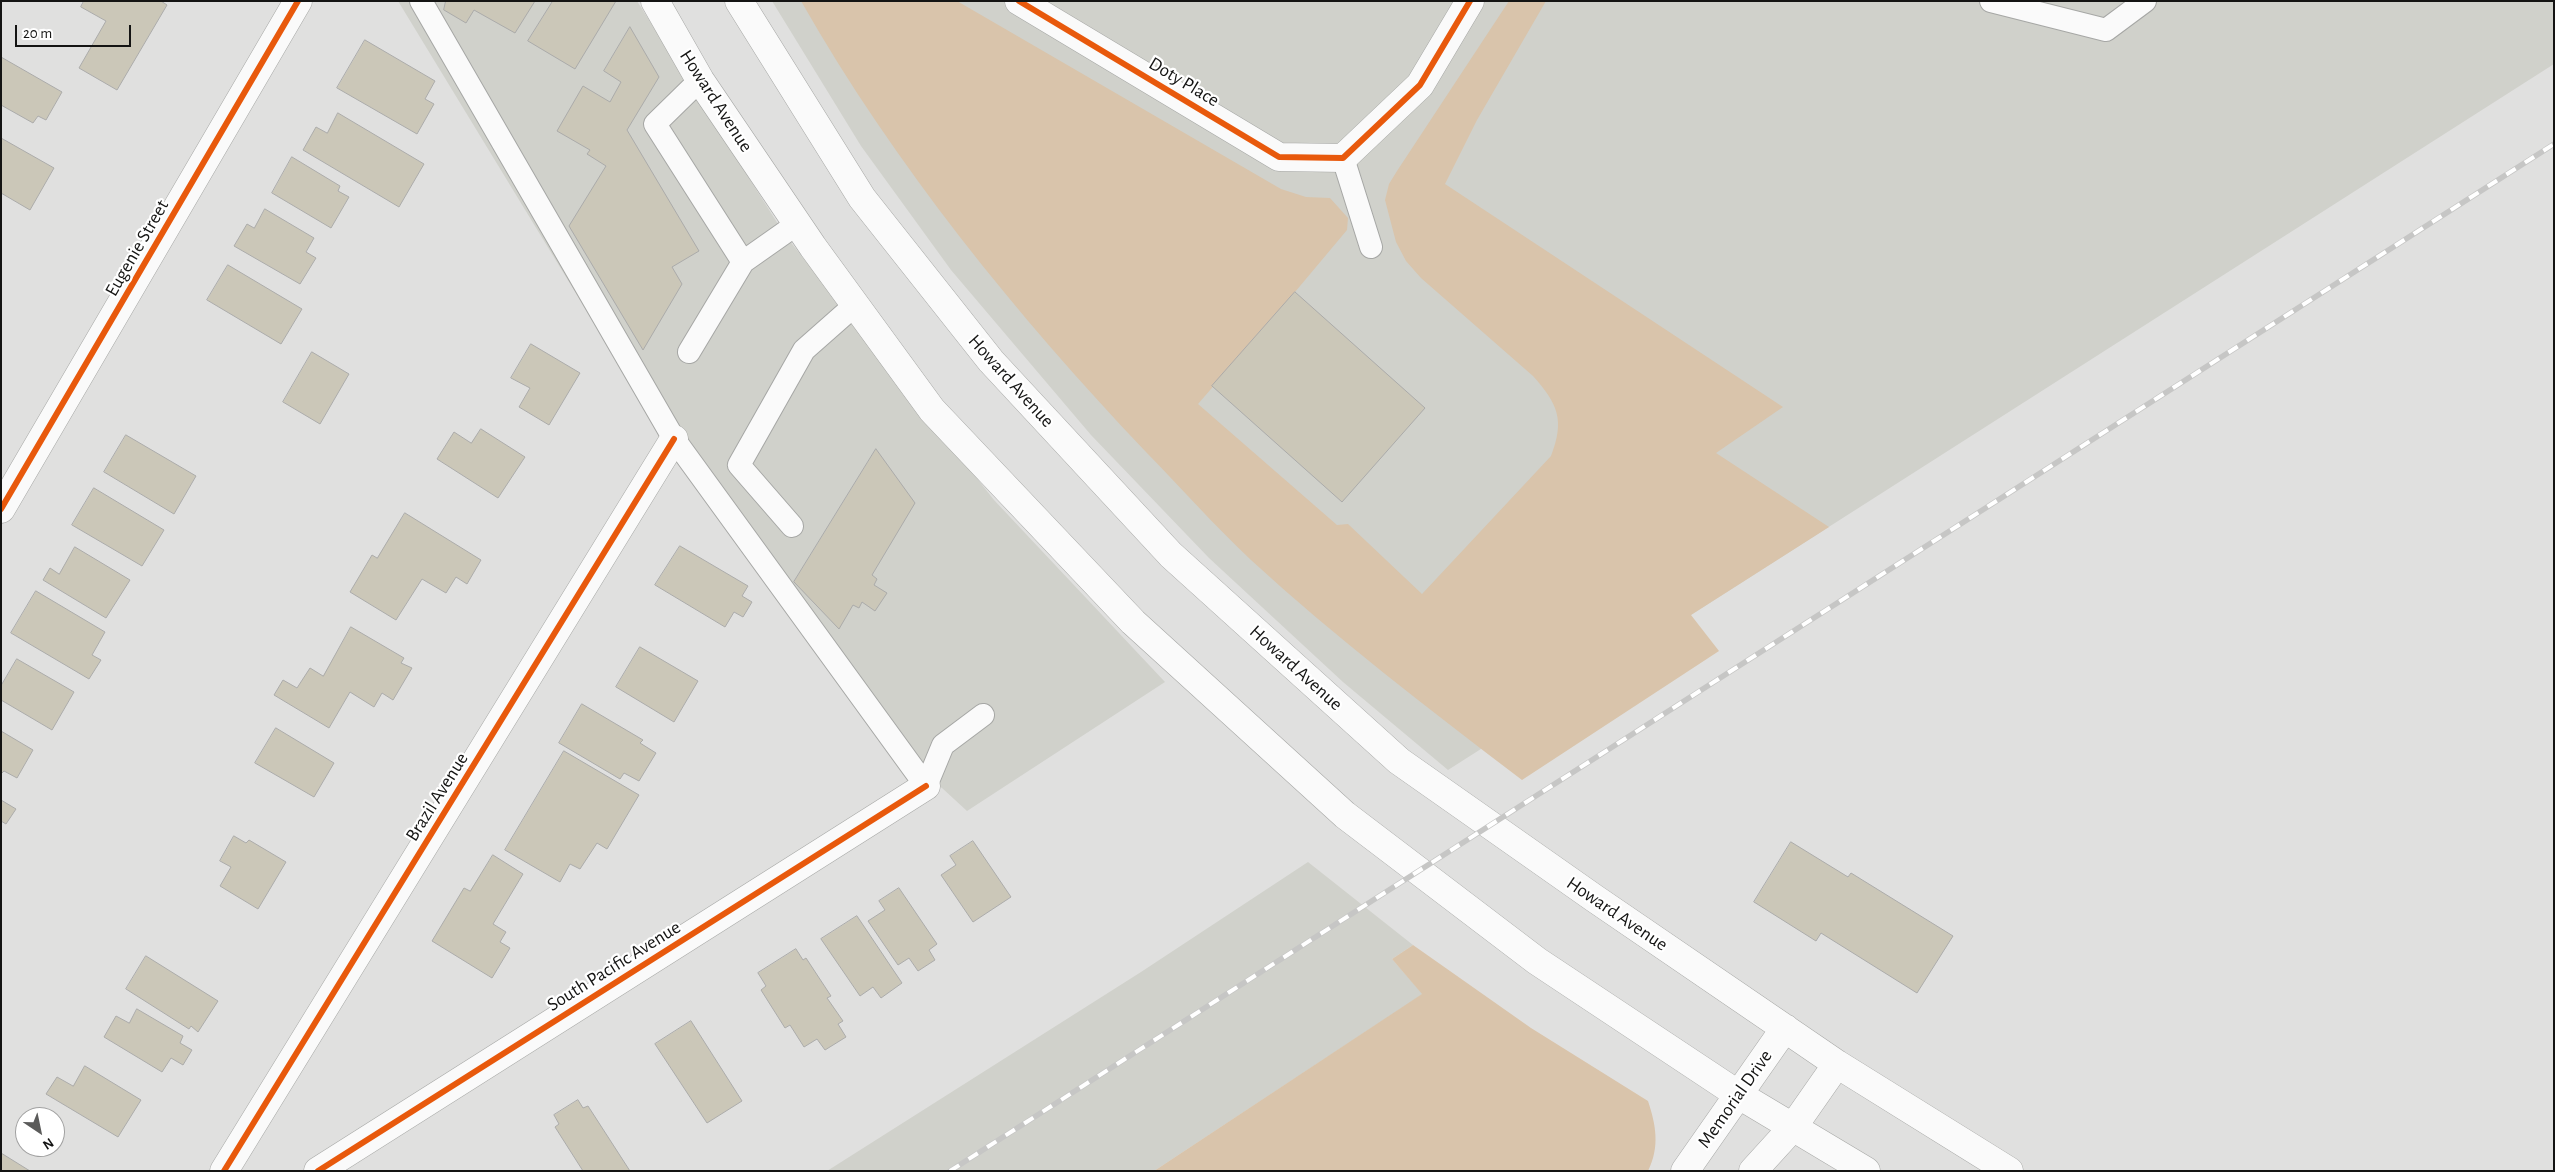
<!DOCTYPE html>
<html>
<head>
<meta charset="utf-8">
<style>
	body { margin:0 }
	#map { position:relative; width:2555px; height:1172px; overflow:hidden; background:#e0e0df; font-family:"Alegreya Sans",sans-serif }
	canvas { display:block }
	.frame { position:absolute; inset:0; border:2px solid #141413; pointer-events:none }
	.north { position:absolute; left:15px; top:1107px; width:50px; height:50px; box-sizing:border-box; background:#fff; border:1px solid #a1a1a1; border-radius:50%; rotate:146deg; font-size:14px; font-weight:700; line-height:20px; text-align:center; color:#141413 }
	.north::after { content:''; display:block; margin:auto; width:18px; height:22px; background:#5b5b5a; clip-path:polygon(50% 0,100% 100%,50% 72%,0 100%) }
	.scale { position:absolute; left:15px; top:25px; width:116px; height:22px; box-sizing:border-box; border:2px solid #141413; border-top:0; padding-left:6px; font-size:15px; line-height:18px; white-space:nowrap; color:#141413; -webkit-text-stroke:4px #fff; paint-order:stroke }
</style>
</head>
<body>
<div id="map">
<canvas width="2555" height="1172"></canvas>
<div class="frame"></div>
<div class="north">N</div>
<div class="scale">20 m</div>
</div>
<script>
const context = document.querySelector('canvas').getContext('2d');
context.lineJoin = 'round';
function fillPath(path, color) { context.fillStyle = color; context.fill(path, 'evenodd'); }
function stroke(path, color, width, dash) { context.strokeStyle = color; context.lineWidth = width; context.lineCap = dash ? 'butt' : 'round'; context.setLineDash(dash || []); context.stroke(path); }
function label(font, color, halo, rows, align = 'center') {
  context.font = font + ' "Alegreya Sans",sans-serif'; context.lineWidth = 4.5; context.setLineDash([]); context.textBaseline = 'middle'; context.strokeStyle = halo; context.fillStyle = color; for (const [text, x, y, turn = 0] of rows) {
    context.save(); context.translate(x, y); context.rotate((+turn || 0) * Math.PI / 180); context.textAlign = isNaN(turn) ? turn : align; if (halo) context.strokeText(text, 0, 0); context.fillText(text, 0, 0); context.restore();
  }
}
fillPath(new Path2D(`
	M 398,1 L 637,1 L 785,235 L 994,500 L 1165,682 L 967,811 L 942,788 L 894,760 L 653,420 Z
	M 772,1 L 2554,1 L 2554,64 L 1448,770 L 1343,682 L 1209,558 L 1091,435 L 951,270 L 861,146 Z
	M 1308,862 L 1413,945 L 1392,959 L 1423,994 L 1154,1171 L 827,1171 L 1141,972 Z`), '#d0d1cb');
fillPath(new Path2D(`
	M 801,1 L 957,1 L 1281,189 L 1306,197 L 1330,198 L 1348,218 L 1347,230 L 1295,292 L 1198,404 L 1337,525 L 1348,524 L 1422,594 L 1551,456 C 1565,420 1558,404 1533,376 L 1421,278 L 1406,261 L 1396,242 L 1385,200 L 1389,184 L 1397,171 L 1509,1 L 1546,1 L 1477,120 L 1445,184 L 1783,407 L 1716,453 L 1829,527 L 1691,615 L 1719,651 L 1522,780 C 1429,709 1337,639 1251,560 C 1215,526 1181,488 1146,452 C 1016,315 895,166 801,1 Z
	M 1413,945 L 1531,1028 L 1648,1101 C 1656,1125 1660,1147 1648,1171 L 1154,1171 L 1422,994 L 1392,959 Z`), '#d9c4ab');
const building = new Path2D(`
	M 84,1 L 161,1 L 167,5 L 117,90 L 79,68 L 106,21 L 81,7 Z
	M 446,1 L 535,1 L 515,33 L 474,10 L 466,23 L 444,10 Z
	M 553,1 L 616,1 L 575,69 L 528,41 Z
	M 630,27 L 659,77 L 627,130 L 699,251 L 672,267 L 682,284 L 643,350 L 569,226 L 606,166 L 587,154 L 590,150 L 557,131 L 583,86 L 610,102 L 621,82 L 604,71 Z
	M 365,40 L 435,81 L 425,99 L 434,104 L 417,134 L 337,88 Z
	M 1,57 L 62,92 L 46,120 L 38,116 L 33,123 L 1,105 Z
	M 338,113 L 424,164 L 399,207 L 303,150 L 316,127 L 327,133 Z
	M 1,138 L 54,168 L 30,210 L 1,193 Z
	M 292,157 L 340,186 L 338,191 L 349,197 L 331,228 L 272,193 Z
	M 265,209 L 314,238 L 306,252 L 316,258 L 300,284 L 234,246 L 247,224 L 254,228 Z
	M 228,265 L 302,309 L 281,344 L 207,300 Z
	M 1295,292 L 1425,408 L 1342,502 L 1212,386 Z
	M 531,344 L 580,373 L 549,425 L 519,407 L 530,388 L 511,378 Z
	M 312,352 L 349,374 L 320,424 L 283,402 Z
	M 481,429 L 525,457 L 498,498 L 437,459 L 454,432 L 471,443 Z
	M 126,435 L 196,476 L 174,514 L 104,472 Z
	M 876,449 L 915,503 L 872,575 L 877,579 L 874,585 L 887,593 L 875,611 L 862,602 L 859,608 L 853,605 L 839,629 L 794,582 Z
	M 94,488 L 164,530 L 142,566 L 72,525 Z
	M 405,513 L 481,560 L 467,584 L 456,577 L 446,593 L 422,579 L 396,620 L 350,592 L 372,555 L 377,558 Z
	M 680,546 L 748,586 L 742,596 L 752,602 L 743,617 L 734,612 L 725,627 L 655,585 Z
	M 75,547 L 130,580 L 106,618 L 43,580 L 50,568 L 59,574 Z
	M 36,591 L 105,632 L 92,655 L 101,660 L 89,679 L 11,633 Z
	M 351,627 L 404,658 L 401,663 L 412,668 L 393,700 L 382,693 L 374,707 L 350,692 L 329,728 L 274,695 L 283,680 L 297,688 L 310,668 L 323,676 Z
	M 640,647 L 698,681 L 674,722 L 616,687 Z
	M 17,659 L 74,692 L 52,730 L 1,700 L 1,686 Z
	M 582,704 L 643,740 L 640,743 L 656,753 L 639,781 L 624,773 L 620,779 L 559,743 Z
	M 276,728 L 334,763 L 314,797 L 255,763 Z
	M 1,731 L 33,750 L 17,778 L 4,771 L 1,774 Z
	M 564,751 L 639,795 L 607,849 L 597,843 L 580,869 L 570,864 L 560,882 L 505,850 Z
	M 1,800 L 16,809 L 6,824 L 1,821 Z
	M 234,836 L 246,843 L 249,840 L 286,862 L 258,909 L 220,886 L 231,867 L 220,861 Z
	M 973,841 L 1011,897 L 973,922 L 941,875 L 956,865 L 950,856 Z
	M 1791,842 L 1848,877 L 1851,873 L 1953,936 L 1917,993 L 1821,933 L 1816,941 L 1754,902 Z
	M 493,855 L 523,874 L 493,924 L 506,932 L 500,942 L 510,948 L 492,978 L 432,941 L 464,888 L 470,891 Z
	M 899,888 L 937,944 L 929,950 L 935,960 L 918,971 L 909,958 L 898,965 L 868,921 L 885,910 L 879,901 Z
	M 857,916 L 902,983 L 881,998 L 873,987 L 860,996 L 821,939 Z
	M 796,949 L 803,960 L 806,958 L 831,996 L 827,998 L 843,1021 L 838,1024 L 846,1037 L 825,1050 L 817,1039 L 804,1047 L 790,1025 L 785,1028 L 761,990 L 766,986 L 758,973 Z
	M 146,956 L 218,1001 L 198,1032 L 191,1026 L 189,1029 L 126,989 Z
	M 137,1009 L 183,1036 L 180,1043 L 192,1050 L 183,1065 L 171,1058 L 162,1072 L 104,1037 L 116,1016 L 129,1023 Z
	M 691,1021 L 742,1101 L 707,1123 L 655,1044 Z
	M 85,1066 L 141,1100 L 118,1137 L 46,1094 L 57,1077 L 73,1086 Z
	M 578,1100 L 583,1108 L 588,1106 L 630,1171 L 583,1171 L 555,1127 L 559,1124 L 554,1115 Z
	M 1,1153 L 30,1171 L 1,1171 Z`);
fillPath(building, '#cbc7b8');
stroke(building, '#ababaa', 1);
const service = new Path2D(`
	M 421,1 L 674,439 L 926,786
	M 1991,1 L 2106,30 L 2145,1
	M 700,80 L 655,124 L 743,262
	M 1343,158 L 1371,247
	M 689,352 L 743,262 L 797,224
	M 792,526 L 739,465 L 804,350 L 855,305
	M 926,786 L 943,745 L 983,715`);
const minor = new Path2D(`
	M 1019,1 L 1279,157 L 1343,158 L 1420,85 L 1470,1
	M 1,509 L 298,1
	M 224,1171 L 674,439
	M 318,1171 L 926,786`);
const secondary = new Path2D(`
	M 655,1 L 700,80 L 813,247 L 932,410 L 1133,622 L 1345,815 L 1537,961 L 1739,1095 L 1866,1171
	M 739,1 L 862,198 L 991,361 L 1171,555 L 1399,761 L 1594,898 L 1837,1064 L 2009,1171
	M 1685,1171 L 1785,1028
	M 1753,1171 L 1793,1127 L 1837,1064`);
stroke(service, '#a6a7a5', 24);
stroke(minor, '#a6a7a5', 29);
stroke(secondary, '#a6a7a5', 29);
stroke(service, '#fafafa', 22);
stroke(minor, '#fafafa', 28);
stroke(secondary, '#fafafa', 28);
const rail = new Path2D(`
	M 950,1171 L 2554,144`);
stroke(rail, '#c6c6c5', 5.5);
stroke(rail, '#fff', 4, [11]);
stroke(new Path2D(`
	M 1019,1 L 1279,157 L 1343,158 L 1420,85 L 1470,1
	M 1,509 L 298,1
	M 224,1171 L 674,439
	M 318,1171 L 926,786`), '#e8590c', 6);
label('19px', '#141413', '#fff', [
	["Doty Place",1184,82,31],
	["Howard Avenue",716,101,57],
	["Eugenie Street",137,248,-60],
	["Howard Avenue",1011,381,48],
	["Howard Avenue",1296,668,42],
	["Brazil Avenue",437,797,-58],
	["Howard Avenue",1617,914,34],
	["South Pacific Avenue",614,966,-32],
	["Memorial Drive",1735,1099,-55]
]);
</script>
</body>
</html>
